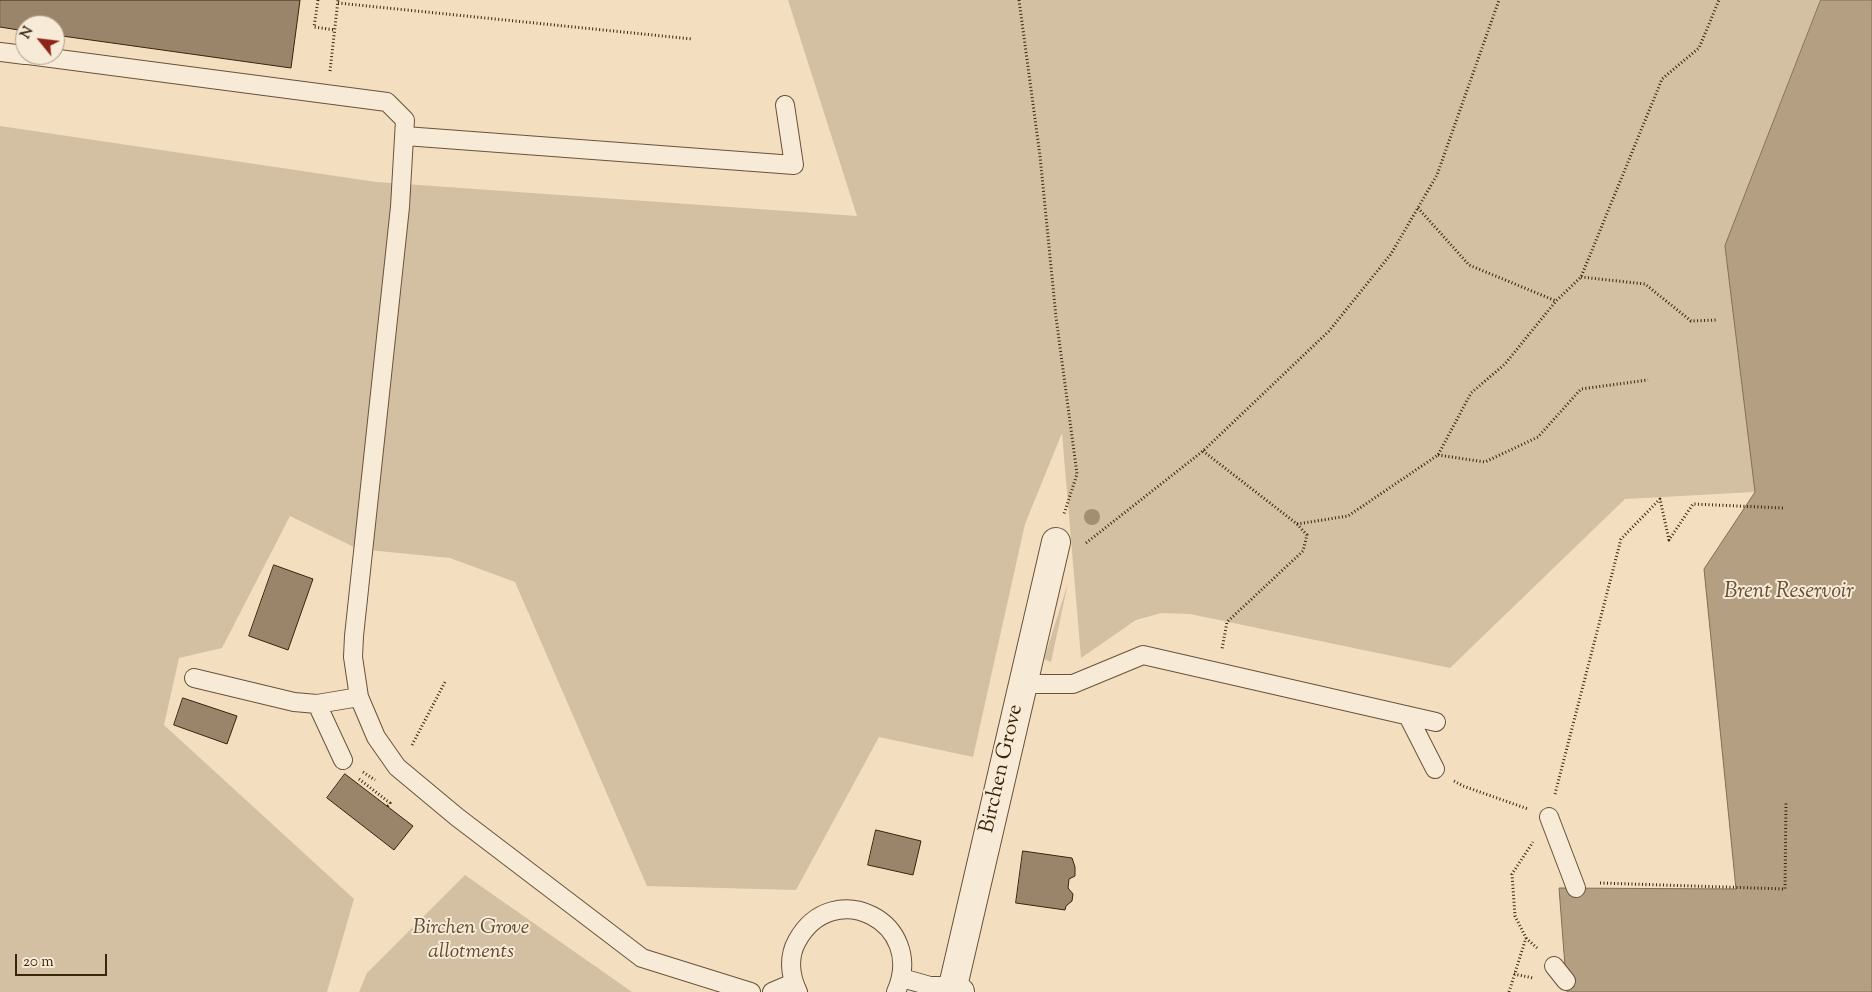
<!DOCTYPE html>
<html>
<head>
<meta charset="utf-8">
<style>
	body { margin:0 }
	#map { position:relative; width:1872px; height:992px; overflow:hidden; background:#f3dfc0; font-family:"Sorts Mill Goudy",serif }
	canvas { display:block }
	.north { position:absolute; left:15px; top:15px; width:50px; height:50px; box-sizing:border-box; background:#f7ead6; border:1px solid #ab9b85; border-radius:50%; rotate:299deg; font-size:14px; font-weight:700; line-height:20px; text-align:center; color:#39240c }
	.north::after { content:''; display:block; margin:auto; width:18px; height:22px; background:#8f2418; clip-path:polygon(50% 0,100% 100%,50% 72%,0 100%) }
	.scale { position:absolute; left:15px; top:954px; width:92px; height:22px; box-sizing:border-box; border:2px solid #39240c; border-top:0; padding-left:6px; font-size:15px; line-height:18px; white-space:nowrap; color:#39240c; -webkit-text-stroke:4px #f7ead6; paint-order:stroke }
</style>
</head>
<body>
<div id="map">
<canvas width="1872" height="992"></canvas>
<div class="north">N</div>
<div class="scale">20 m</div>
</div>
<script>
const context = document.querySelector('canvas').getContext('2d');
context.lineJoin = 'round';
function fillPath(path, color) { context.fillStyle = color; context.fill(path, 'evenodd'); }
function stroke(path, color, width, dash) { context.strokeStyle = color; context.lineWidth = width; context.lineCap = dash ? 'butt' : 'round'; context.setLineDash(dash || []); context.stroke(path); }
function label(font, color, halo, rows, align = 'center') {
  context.font = font + ' "Sorts Mill Goudy",serif'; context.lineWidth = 4; context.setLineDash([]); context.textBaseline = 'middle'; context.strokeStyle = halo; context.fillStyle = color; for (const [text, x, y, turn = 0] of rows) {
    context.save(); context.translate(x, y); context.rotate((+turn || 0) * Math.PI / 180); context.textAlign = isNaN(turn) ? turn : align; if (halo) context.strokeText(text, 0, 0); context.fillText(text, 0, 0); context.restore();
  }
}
fillPath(new Path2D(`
	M 788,0 L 1821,0 L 1725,246 L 1755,492 L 1625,499 L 1450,668 L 1190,614 L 1161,613 L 1136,620 L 1081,658 L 1062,433 L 1025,524 L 973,757 L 879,737 L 796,890 L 647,886 L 515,582 L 450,558 L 358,549 L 290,516 L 222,648 L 179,658 L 164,725 L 354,899 L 327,992 L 0,992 L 0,126 L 376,182 L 857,216 Z
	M 1068,583 L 1051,662 L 1044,659 Z
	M 465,875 L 632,992 L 359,992 L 367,973 Z`), '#d3bfa1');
const water = new Path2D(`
	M 1821,0 L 1872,0 L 1872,992 L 1567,992 L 1559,888 L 1736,889 L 1704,569 L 1755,492 L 1725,246 Z`);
fillPath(water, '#b49f83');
stroke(water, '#836e53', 1);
const building = new Path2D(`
	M 0,0 L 300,0 L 291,68 L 55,35 L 55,25 L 25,25 L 25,31 L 0,27 Z
	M 274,565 L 313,579 L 288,650 L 249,636 Z
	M 183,698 L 237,716 L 227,744 L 174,725 Z
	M 345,774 L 413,826 L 394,850 L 327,798 Z
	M 876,830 L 921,841 L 913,875 L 868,865 Z
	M 1023,851 L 1072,858 L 1075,867 L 1075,876 L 1069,879 L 1068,888 L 1073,894 L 1072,901 L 1066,906 L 1065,910 L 1016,903 Z`);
fillPath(building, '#9a856a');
stroke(building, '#39240c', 1);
const service = new Path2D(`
	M 0,52 L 25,55
	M 28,55 L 387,102 L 405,120 L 400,207 L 354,636 L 353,657 L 359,697 L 376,737 L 397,767 L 457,817 L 642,958 L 751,992
	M 405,136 L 794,165 L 785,105
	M 194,678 L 294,702 L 317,704 L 359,697
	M 1023,684 L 1073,684 L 1143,655 L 1436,722
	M 317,704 L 343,760
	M 1408,716 L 1435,769
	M 1549,817 L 1576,888
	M 1554,966 L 1566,981
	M 902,978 L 930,986 L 953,986
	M 772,992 L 793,983
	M 798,992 C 790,976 788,957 797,941 C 833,875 927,922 896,992`);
const minor = new Path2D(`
	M 960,992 L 953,986 L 1056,542`);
stroke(service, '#685339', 20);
stroke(minor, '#685339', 30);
stroke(new Path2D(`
	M 318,0 L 314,27 L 335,30
	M 1019,0 L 1040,156 L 1056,317 L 1077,474 L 1064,514
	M 338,3 L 692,39
	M 330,71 L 338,0
	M 1418,208 L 1469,265 L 1556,301
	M 1581,277 L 1645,284 L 1691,321 L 1717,320
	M 1203,451 L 1297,524 L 1307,535 L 1303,551 L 1227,622 L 1222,649
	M 1438,455 L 1485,462 L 1538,437 L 1581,389 L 1648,380
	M 1297,524 L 1348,516 L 1438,455 L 1471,393 L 1505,364 L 1556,301 L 1581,277 L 1662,79 L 1699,48 L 1719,0
	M 1086,543 L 1203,451 L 1329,331 L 1391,254 L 1437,175 L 1499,0
	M 412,745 L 445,682
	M 363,772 L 375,780
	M 359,779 L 390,803 L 387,807
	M 1454,781 L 1463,786 L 1528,809
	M 1555,794 L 1621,539 L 1660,499 L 1669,540 L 1693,504 L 1783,508
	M 1600,883 L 1785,889 L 1786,803
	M 1526,938 L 1537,948
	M 1514,974 L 1533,978
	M 1509,992 L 1526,938 L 1515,916 L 1512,874 L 1533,842`), '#39240c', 3, [1, 2.5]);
stroke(service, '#f7ead6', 18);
stroke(minor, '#f7ead6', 28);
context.fillStyle = '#a28e71';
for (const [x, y] of [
	[1092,517]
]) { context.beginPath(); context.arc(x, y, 8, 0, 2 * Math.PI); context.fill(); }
label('21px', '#39240c', '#f7ead6', [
	["Birchen Grove",1003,769,-77]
]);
label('italic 21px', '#604b31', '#f7ead6', [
	["Birchen Grove",471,929],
	["allotments",471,953]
]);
label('italic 22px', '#644f36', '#f7ead6', [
	["Brent Reservoir",1789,593]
]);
</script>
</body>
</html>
